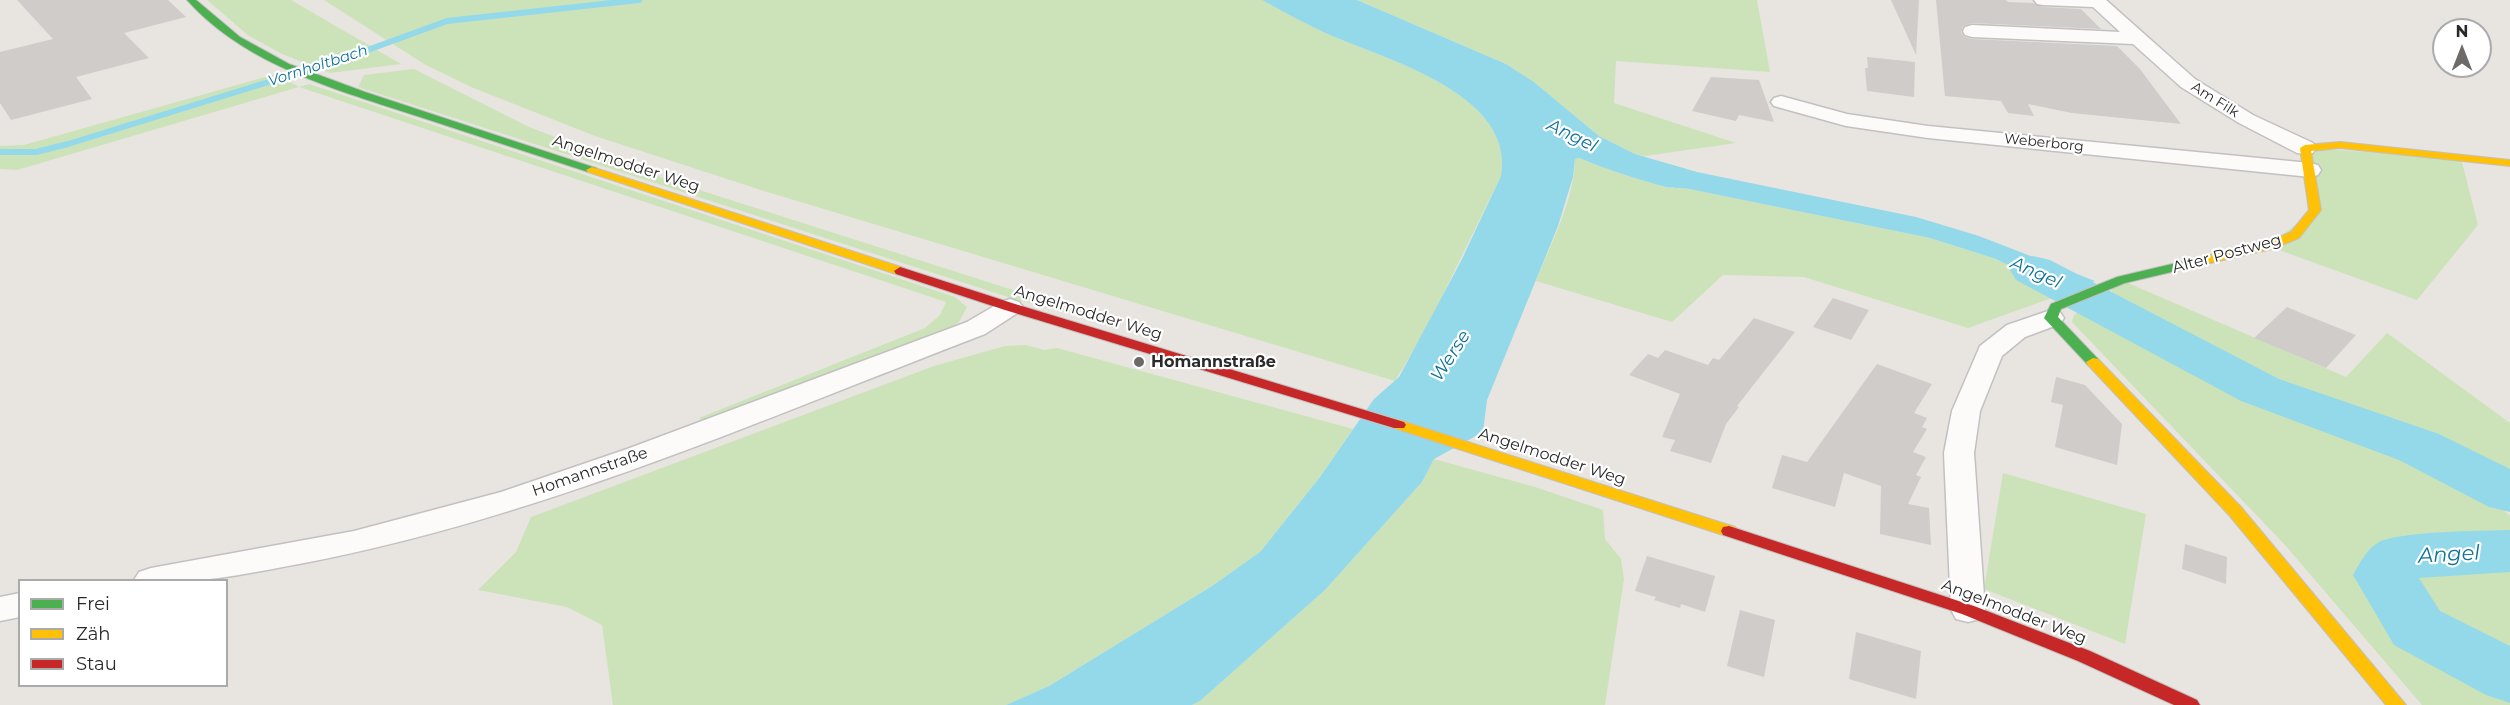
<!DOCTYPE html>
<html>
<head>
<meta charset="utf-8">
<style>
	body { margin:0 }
	#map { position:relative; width:2510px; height:705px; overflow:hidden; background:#e8e4e0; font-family:Montserrat,sans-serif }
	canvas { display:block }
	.legend { position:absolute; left:18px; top:579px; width:210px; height:108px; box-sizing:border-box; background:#fff; border:2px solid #aaa; margin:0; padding:8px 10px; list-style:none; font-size:18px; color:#2a2a2a }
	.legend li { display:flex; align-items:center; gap:12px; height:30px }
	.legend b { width:30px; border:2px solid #aaa }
	.north { position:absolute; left:2432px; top:18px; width:60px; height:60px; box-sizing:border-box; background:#fff; border:2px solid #aaa; border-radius:50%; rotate:0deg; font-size:16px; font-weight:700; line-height:24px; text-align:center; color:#2a2a2a }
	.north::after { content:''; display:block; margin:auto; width:21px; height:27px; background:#6c6b6a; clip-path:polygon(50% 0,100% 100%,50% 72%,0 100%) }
</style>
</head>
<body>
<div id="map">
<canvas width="2510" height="705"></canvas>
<ul class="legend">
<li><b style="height:8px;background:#4caf50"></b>Frei</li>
<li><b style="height:8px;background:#ffc107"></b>Zäh</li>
<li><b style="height:8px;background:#c62828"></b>Stau</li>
</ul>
<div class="north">N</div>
</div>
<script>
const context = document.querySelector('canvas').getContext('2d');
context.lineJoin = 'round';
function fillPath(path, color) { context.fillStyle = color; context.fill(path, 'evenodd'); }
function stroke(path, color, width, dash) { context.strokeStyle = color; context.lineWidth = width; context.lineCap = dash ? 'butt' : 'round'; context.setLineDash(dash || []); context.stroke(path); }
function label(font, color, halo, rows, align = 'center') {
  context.font = font + ' Montserrat,sans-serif'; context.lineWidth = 4.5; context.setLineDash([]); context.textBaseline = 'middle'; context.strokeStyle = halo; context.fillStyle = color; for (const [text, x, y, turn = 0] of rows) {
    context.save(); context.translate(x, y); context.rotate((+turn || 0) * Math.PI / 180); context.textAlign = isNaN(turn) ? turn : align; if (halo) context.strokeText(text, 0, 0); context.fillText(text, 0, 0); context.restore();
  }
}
fillPath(new Path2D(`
	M 207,0 L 291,0 L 401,64 L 330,73 L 282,54 L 249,36 Z
	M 324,0 L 1262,0 C 1282,11 1302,22 1323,32 C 1380,58 1516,92 1501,176 L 1426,329 L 1395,381 L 764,191 L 595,136 L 471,87 L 424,64 Z
	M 1357,0 L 1757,0 L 1770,72 L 1616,61 L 1614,103 L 1736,143 L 1645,156 L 1635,154 L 1599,136 L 1534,82 L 1506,64 Z
	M 414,69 L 529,127 L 668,180 L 1082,312 L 1075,315 L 1011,298 L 358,87 L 364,75 Z
	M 276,74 L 299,87 L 309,84 L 955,297 L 967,307 L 959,322 L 939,334 L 704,423 L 699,418 L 925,328 L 940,315 L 946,302 L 299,87 L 17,170 L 0,169 L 0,146 L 24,145 Z
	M 2305,148 L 2461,158 L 2478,225 L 2417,300 L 2268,246 L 2315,210 Z
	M 1579,158 C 1608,170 1636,179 1666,187 C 1676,189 1683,187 1694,190 L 1930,238 L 1996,259 L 2063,294 L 1968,328 L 1804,277 L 1723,275 L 1672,322 L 1536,281 C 1551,243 1574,201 1575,159 Z
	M 2121,280 L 2346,377 L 2387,333 L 2510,423 L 2510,493 L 2419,447 L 2260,390 L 2114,298 L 2110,284 Z
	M 2086,308 L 2247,395 L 2407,453 L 2483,491 L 2510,516 L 2510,539 L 2394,552 L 2375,573 L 2410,627 L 2510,683 L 2510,705 L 2422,705 L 2285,545 L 2072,322 L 2074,315 Z
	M 1026,345 L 1044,350 L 1057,348 L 1353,429 L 1320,477 L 1260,552 L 1212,586 L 1049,686 L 1006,705 L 613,705 L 602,625 L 567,607 L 478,590 L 516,552 L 531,517 L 934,366 L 1005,346 Z
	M 1434,459 L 1535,487 L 1603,510 L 1605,539 L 1621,559 L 1624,579 L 1605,705 L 1192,705 L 1200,701 L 1325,590 L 1422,482 Z
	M 2003,473 L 2146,514 L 2125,644 L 1984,589 Z
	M 2510,551 L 2510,677 L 2417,628 L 2384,575 L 2400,558 Z`), '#cce3b9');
fillPath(new Path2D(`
	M 1262,0 L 1357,0 L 1506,64 L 1534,82 L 1599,136 L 1635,154 L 1697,172 L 1916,217 L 1979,236 L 2095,281 L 2063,294 L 1996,259 L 1930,238 L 1694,190 C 1683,187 1676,189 1666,187 C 1636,179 1608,170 1579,158 L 1575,159 L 1573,177 L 1558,226 L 1487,400 L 1483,432 L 1434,459 L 1422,482 L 1325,590 L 1200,701 L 1192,705 L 1006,705 L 1049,686 L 1212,586 L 1260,552 L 1320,477 L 1374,399 L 1399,377 L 1461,261 L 1501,176 C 1516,92 1380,58 1323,32 C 1302,22 1282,11 1262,0 Z`), '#94d9ea');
stroke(new Path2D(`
	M 0,152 L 36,152 L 68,144 L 343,59 L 447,21 L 639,0`), '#94d9ea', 6);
fillPath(new Path2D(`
	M 2033,256 L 2050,260 L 2279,379 L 2439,434 L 2510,469 L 2510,512 L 2489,507 L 2399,460 L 2241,401 L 2016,280 L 2010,270 L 2016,260 Z
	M 2510,530 L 2510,572 L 2419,578 L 2440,611 L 2510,646 L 2510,703 L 2486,695 L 2394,645 L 2353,575 C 2359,564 2367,549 2379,542 C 2402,531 2481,531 2510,530 Z`), '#94d9ea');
fillPath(new Path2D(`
	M 17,0 L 168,0 L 186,17 L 124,33 L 149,58 L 76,77 L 92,99 L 11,120 L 0,103 L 0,52 L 53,39 Z
	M 1891,0 L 1919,0 L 1916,55 Z
	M 1936,0 L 2006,0 L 2008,2 L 2033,3 L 2043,7 L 2081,9 L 2101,29 L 1972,23 L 1963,26 L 1961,32 L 1964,37 L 1972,39 L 2117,46 L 2140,69 L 2181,124 L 2072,113 L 2028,104 L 2034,116 L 2008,113 L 2001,101 L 1945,96 Z
	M 1867,57 L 1915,62 L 1914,97 L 1867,91 L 1865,68 L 1868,68 Z
	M 1711,77 L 1759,80 L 1774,122 L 1739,115 L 1736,121 L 1692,111 Z
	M 1833,298 L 1869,310 L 1851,340 L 1813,327 Z
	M 2287,307 L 2301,313 L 2356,335 L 2326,368 L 2254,338 Z
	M 1754,318 L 1795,332 L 1737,406 L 1739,407 L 1726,424 L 1711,463 L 1670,451 L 1675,440 L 1662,437 L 1680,394 L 1629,375 L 1648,354 L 1658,358 L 1665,350 L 1708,365 L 1713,358 L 1719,360 Z
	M 1877,364 L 1932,384 L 1914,413 L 1927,418 L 1922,427 L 1927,429 L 1913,452 L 1926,457 L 1916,475 L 1921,477 L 1908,504 L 1929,508 L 1931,545 L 1880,534 L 1881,486 L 1844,473 L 1835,507 L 1772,488 L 1782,455 L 1807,462 Z
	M 2056,377 L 2085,385 L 2122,424 L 2117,465 L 2055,447 L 2063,405 L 2051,402 Z
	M 2185,544 L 2227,557 L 2226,584 L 2182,569 Z
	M 1647,556 L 1715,576 L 1705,612 L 1681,604 L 1680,608 L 1654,600 L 1656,597 L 1635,591 Z
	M 1740,610 L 1775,620 L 1764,677 L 1727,666 Z
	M 1856,632 L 1921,651 L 1916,699 L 1849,679 Z`), '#cfccca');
const street = new Path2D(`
	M 2034,0 L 2106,0 L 2195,79 L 2253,115 L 2313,143 L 2316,148 L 2313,153 L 2305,154 L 2297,153 L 2239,123 L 2181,87 L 2133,44 L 1972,37 L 1965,35 L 1963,31 L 1965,27 L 1972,25 L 2120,32 L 2093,7 L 2043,5 L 2037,4 Z
	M 1781,96 L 1847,114 L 1928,126 L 2310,163 L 2318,165 L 2321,170 L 2318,175 L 2310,177 L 1928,138 L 1846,126 L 1774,106 L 1771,102 L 1774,98 Z
	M 1010,299 L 1019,302 L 1023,307 L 1019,312 L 985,334 C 763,419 540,518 304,563 C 248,573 192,587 134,580 L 139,572 L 151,568 L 354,531 L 501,492 L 627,449 L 967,322 L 1001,302 Z
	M 2051,310 L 2060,312 L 2064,318 L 2060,324 L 2025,337 L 2002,356 L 1980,411 L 1974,453 L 1985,610 L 1980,619 L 1968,622 L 1956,619 L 1951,610 L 1944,453 L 1952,411 L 1980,346 L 2007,325 Z
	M 20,593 L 20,617 L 0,621 L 0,597 Z`);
const fast = new Path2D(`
	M 187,0 L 196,0 L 240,37 L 289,64 L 365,92 L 596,168 L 598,170 L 596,172 L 588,172 C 532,154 476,135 420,117 C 338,90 246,66 187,0 Z
	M 2210,255 L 2214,256 L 2216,259 L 2214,262 L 2125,283 L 2061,309 L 2058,317 L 2098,359 L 2100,362 L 2098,365 L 2088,365 L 2044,318 L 2051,304 L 2117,277 Z`);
const slow = new Path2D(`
	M 2340,142 L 2510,160 L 2510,166 L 2340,148 L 2311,151 L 2321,210 L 2299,238 L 2272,249 L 2210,263 L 2206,262 L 2204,259 L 2206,256 L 2264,243 L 2291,232 L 2309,210 L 2300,148 L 2305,145 Z
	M 592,167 L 904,268 L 906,271 L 900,275 L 896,274 L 588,172 L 586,170 Z
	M 2093,358 L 2098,359 L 2241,507 L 2406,705 L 2386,705 L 2229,515 L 2088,365 L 2086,362 Z
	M 1399,420 L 1735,527 L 1737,531 L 1735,535 L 1723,535 L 1394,428 L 1392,425 L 1394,422 Z`);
const jam = new Path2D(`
	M 900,267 L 1015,304 L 1404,422 L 1406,425 L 1404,428 L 1394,428 L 1005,310 L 896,274 L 894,271 Z
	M 1729,526 L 1974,606 L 2090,651 L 2197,700 L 2200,705 L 2174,705 L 2078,661 L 1962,614 L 1723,535 L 1721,531 L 1723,527 Z`);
stroke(street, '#c2c1c1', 3);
stroke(fast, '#c2c1c1', 2);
stroke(slow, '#c2c1c1', 2);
stroke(jam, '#c2c1c1', 2);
fillPath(street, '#fcfbfa');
fillPath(fast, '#4caf50');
fillPath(slow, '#ffc107');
fillPath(jam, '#c62828');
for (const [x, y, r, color] of [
	[1139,362,6,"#6c6b6a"]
]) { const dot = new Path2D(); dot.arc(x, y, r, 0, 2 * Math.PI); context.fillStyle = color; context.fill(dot); stroke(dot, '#fff', 2); }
label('14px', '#2a2a2a', '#fff', [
	["Am Filk",2215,100,32],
	["Weberborg",2044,143,6]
]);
label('italic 15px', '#0e729a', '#fff', [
	["Vornholtbach",318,66,-18]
]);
label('16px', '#2a2a2a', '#fff', [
	["Angelmodder Weg",626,164,18],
	["Alter Postweg",2227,254,-15],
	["Angelmodder Weg",1088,313,17],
	["Angelmodder Weg",1552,457,18],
	["Homannstraße",590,472,-19],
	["Angelmodder Weg",2014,612,21]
]);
label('bold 16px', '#2a2a2a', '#fff', [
	["Homannstraße",1151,362]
], 'left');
label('italic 18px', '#0e729a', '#fff', [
	["Angel",1572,136,26],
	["Angel",2036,273,24],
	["Werse",1451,356,-57]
]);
label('italic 21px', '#0e729a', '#fff', [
	["Angel",2449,555,-3]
]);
</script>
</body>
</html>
